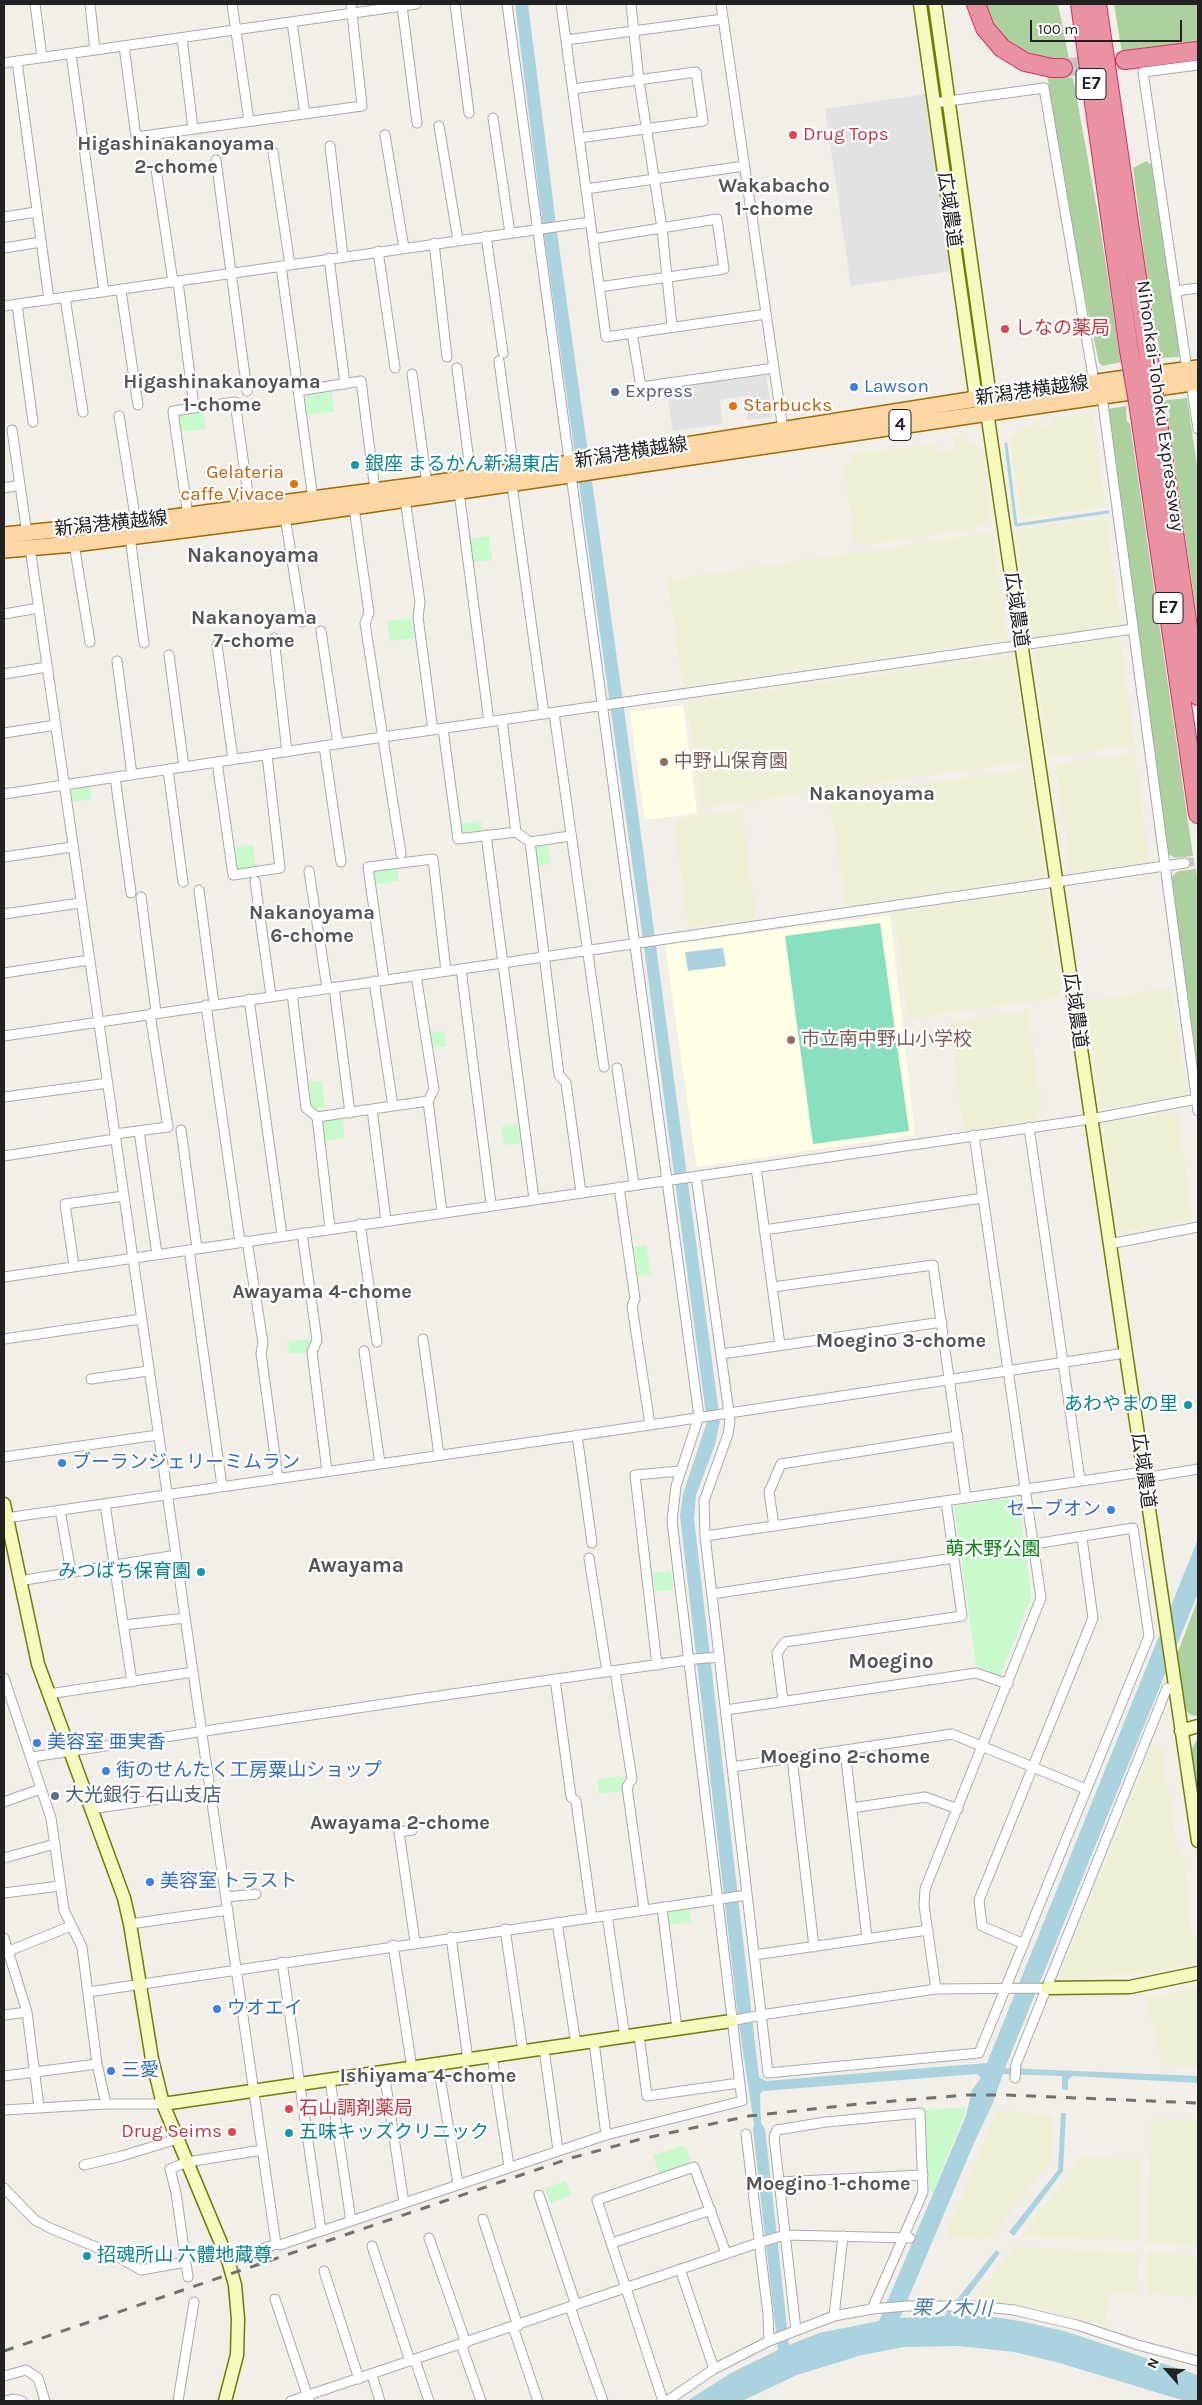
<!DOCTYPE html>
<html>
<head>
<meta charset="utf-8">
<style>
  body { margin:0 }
  #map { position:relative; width:1202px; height:2405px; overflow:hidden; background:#f2efe9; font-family:Karla,sans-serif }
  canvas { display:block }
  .frame { position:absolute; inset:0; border:5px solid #222; pointer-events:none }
  .north { position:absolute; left:1142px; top:2345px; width:50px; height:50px; -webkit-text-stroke:4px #fff; paint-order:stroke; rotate:296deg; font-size:14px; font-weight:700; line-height:20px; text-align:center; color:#222 }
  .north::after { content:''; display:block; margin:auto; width:18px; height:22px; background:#222; clip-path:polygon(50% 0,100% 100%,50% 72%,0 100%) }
  .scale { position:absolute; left:1030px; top:20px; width:152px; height:22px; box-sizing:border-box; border:2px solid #222; border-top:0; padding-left:6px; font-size:15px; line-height:18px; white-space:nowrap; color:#222; -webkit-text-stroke:4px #fff; paint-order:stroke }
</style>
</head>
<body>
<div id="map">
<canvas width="1202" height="2405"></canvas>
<div class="frame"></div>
<div class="north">N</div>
<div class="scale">100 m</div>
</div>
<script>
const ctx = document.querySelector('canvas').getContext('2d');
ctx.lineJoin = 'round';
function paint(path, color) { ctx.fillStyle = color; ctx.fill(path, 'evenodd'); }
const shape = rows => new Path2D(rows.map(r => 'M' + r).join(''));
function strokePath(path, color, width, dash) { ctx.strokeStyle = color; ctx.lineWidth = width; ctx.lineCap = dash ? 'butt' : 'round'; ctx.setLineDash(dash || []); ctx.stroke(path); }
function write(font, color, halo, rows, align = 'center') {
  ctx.font = font + ' Karla,"Noto Sans JP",sans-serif'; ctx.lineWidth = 4.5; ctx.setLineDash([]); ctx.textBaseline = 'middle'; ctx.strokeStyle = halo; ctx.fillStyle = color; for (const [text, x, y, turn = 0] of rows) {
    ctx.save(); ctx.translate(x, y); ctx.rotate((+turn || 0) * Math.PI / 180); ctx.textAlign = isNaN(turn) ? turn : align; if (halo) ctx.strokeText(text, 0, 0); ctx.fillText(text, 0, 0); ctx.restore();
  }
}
paint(shape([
  [683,705,697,813,645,820,630,712],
  [890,915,915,1135,697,1167,665,945]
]), '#ffffe5');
paint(shape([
  [1093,413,1105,507,1022,519,1010,439,1017,432,1040,420,1041,427,1054,424,1054,418],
  [954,434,982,447,991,518,984,525,968,530,855,546,844,465,851,463,851,453,937,445,939,451,954,449],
  [1106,517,1121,625,1030,638,1015,530],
  [993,532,1008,639,683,687,668,580],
  [1120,637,1135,745,1049,757,1034,650],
  [1013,655,1028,761,701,808,687,702],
  [1134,753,1149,862,1071,873,1056,764],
  [1030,768,1045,874,1032,879,846,906,829,797],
  [742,809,756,919,689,927,674,820],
  [1046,891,1061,997,908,1019,894,913],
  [1172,988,1188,1096,1101,1109,1085,1001],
  [1028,1010,1042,1108,1038,1109,1039,1119,964,1130,949,1022],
  [1177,1111,1193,1220,1118,1232,1102,1123],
  [1153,1745,1161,1745,1178,1853,1184,1856,1191,1934,1198,1935,1198,1961,1155,1972,1059,1978],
  [1198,1987,1198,2067,1174,2066,1162,2063,1146,1995,1159,1996],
  [997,2111,1054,2115,1052,2157,993,2236,983,2239,950,2237,947,2234],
  [1152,2119,1198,2120,1198,2247,1147,2243],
  [1083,2157,1141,2160,1139,2240,1020,2237],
  [1014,2247,1139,2252,1137,2294,1107,2294,1106,2326,1040,2309,977,2301,976,2296],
  [1147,2251,1198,2257,1198,2297,1147,2294]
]), '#eef0d5');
paint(shape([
  [984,4,1058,4,1069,59,1044,58,1028,54,1007,44,987,16],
  [1114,4,1198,4,1198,43,1156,47,1122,53],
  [1047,74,1073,78,1099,220,1121,362,1103,366,1099,363,1072,235],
  [1146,161,1154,166,1178,332,1179,357,1161,358,1148,285,1133,168],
  [1187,398,1198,472,1198,624,1168,418,1170,417,1168,404,1166,404,1166,400],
  [1127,406,1126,411,1127,422,1130,423,1193,856,1175,858,1168,854,1108,409],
  [1196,869,1198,888,1198,1070,1171,879,1174,874,1179,871],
  [1198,1599,1198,1716,1191,1715,1185,1710,1177,1654],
  [1198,1738,1198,1802,1191,1750]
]), '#add19e');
paint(shape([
  [332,392,334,412,306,415,304,401,308,395],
  [204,411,206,429,180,432,178,419,181,414],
  [489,536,492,560,472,562,469,539],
  [411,618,415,638,390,641,387,621],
  [90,786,92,799,72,802,70,791,72,788],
  [481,821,483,834,464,836,460,834,458,824],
  [253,845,256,868,240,870,237,868,235,847],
  [548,845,550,863,537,866,534,849,537,846],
  [397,867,399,881,376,884,374,869],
  [444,1031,446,1046,433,1048,430,1033],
  [322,1081,325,1107,316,1108,311,1105,309,1082],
  [343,1117,344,1138,324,1141,321,1119],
  [518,1124,521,1143,504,1145,501,1127],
  [646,1245,651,1274,638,1276,634,1247],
  [313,1338,313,1343,308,1352,290,1354,287,1342],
  [1018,1497,1031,1594,1030,1602,1000,1676,976,1665,954,1506],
  [671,1571,673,1590,655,1591,653,1573],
  [626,1776,623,1781,624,1791,599,1794,597,1779],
  [689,1908,691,1922,669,1925,668,1915,670,1911],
  [967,2107,933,2192,928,2190,923,2110],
  [685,2145,690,2159,688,2164,659,2173,653,2155],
  [566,2181,571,2196,550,2203,545,2188]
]), '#c8facc');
paint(shape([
  [880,923,909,1131,813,1144,785,936]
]), '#88e0be');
paint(shape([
  [926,94,951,271,851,286,825,109],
  [766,374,772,417,747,420,744,396,720,400,723,424,673,431,666,388]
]), '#e2e2e2');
paint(shape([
  [515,4,528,4,557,232,624,709,720,1420,715,1445,696,1495,694,1519,759,2077,766,2081,987,2063,1198,1539,1198,1593,1005,2068,1198,2076,1198,2083,1072,2076,1068,2080,1068,2090,1065,2090,1062,2089,1062,2076,1003,2074,992,2105,974,2143,900,2318,944,2316,996,2250,1000,2253,953,2316,988,2316,1025,2322,1064,2331,1198,2375,1198,2401,1185,2401,1056,2362,1014,2352,959,2346,904,2347,862,2355,797,2375,742,2401,687,2401,731,2373,778,2350,753,2130,754,2124,739,2025,680,1516,683,1494,707,1422,644,947,544,234],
  [977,2074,981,2078,972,2090,966,2116,879,2321,819,2333,789,2345,765,2129,761,2123,760,2094,763,2091],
  [723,948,726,966,688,971,685,952],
  [1061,2113,1066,2113,1063,2171,1014,2236,1009,2232,1058,2170]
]), '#aad3df');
strokePath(shape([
  [1006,444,1016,525,1108,512]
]), '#aad3df', 3);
strokePath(shape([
  [1185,863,1198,861]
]), '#c8c6c1', 9, [9, 4.5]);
strokePath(shape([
  [1063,68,1125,60]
]), '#c8c6c1', 18, [18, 9]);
const street = shape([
  [35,4,42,57],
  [90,4,95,50],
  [232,4,249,121],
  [455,4,469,113],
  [561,4,606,337,766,314],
  [631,4,639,81,662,228,672,326],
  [721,4,783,430],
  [402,6,417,123],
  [292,22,305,114],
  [182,38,193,129],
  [566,40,723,19],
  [124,46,136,137,362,106,351,4],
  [71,54,104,292],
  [17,61,49,300],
  [4,63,416,4],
  [573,89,696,72,703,121,579,138],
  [934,103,1044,88,1094,382],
  [493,118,510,233],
  [439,126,458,240],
  [385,135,404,248],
  [330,146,343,256],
  [273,152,290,265],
  [216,160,247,391],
  [156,169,173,282],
  [586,189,744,166],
  [4,217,36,212],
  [486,236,503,353],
  [593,239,717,219,724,269,599,287],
  [434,243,447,357],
  [4,248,41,242],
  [378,251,395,368],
  [329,258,345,384],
  [281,266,313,499],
  [178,282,194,407],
  [121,291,138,405],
  [1176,291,1198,288],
  [65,298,83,412],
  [17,305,33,422],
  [4,306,590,222],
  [632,333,641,387,774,368],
  [499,361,514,471],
  [457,368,471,477],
  [1187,369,1143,72,1198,65],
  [412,374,427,484],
  [1191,383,1198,429],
  [298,391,361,381,375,490],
  [1102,396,1198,1111],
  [119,416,136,522],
  [12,430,20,485],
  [512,485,544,714],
  [4,488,20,485,27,534],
  [459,492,489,722],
  [405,499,420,602,418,617,433,730],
  [354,508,369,613,365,623,401,854],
  [188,516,173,411,235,402,250,508],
  [285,517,302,622],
  [130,537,144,643],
  [74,544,90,642],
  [30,548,276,2244],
  [4,614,39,608],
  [321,631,338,744],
  [274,638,287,752],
  [217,645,233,759],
  [169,655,184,767],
  [117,661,132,775],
  [4,674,47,667],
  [554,713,604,1067],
  [443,729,458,839,516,832,502,720],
  [4,733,56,725],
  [324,746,341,862],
  [217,762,233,875,280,868,267,755],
  [168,770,183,882],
  [115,777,131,893],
  [4,794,383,737,1133,629],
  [516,832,530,842,559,1075,566,1083,581,1192],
  [486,835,534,1199],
  [530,842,570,836],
  [4,857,72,847],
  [309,871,327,988],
  [255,881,271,996],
  [199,890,214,1004],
  [141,897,156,1012],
  [4,914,80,903],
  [461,969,491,1204],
  [4,973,89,960],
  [416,975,434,1089,428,1101,442,1212],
  [384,980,368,867,433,859,446,971],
  [374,981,393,1106],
  [334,987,350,1113],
  [292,993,306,1108,317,1117,330,1228],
  [249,999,282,1235],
  [206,1005,240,1242],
  [4,1036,1185,863],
  [617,1068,634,1184],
  [4,1097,108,1083],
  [372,1109,386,1221],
  [317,1117,428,1101],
  [1029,1127,1080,1480],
  [181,1130,197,1248],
  [139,1131,157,1254],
  [115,1134,168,1127,150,1014],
  [4,1156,115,1139],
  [756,1167,780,1345],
  [696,1176,730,1420,728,1434,704,1501,705,1536,768,2073,979,2053,1149,1636,1133,1528,1034,1544],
  [619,1187,635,1299,632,1306,650,1425],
  [360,1224,377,1342],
  [764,1230,983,1198],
  [302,1233,317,1340,312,1352,327,1471],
  [247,1241,263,1343,261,1353,278,1478],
  [1109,1244,1198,1227],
  [189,1250,222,1486],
  [74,1266,65,1204,124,1196],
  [4,1277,1091,1119,1197,1099],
  [773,1287,933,1265,966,1498],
  [4,1339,141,1319],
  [423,1339,439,1455],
  [364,1351,380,1464],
  [722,1354,942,1322],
  [91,1379,148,1371],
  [577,1435,592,1543],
  [4,1457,158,1435],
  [1144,1478,1198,1469],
  [105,1504,132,1682],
  [60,1510,71,1572],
  [6,1518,650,1425,1125,1353],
  [774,1526,769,1492,781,1464,958,1436],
  [705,1536,1143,1472],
  [589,1558,607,1672],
  [19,1581,176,1555],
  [712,1594,954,1558],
  [124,1625,185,1618],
  [657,1665,635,1475,680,1471],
  [615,1671,632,1779,627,1787,644,1909],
  [4,1678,51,1818,64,1910,82,1947,97,2064,106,2104],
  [555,1679,571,1797,576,1801,592,1917],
  [49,1694,193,1672],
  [783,1701,777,1653,785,1642,962,1616,946,1501],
  [726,1710,976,1673,1008,1684],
  [845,1751,867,1938],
  [32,1757,411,1700,695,1659,719,1657],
  [792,1758,814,1947],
  [732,1767,952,1734,1086,1789],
  [4,1802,40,1789],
  [852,1808,925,1797,958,1809],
  [90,1809,210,1792],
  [412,1830,399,1832,415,1942],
  [4,1858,55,1844],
  [4,1893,60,1886],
  [226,1897,256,1894],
  [662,1907,677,2029],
  [607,1915,625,2037],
  [557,1922,576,2044],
  [130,1924,228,1910],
  [505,1929,523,2052],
  [451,1937,468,2060],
  [4,1938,27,2012,39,2107],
  [1024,1944,982,1926,979,1900,1093,1618,1082,1538],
  [393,1945,412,2068],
  [4,1953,71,1926],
  [754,1955,928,1930],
  [282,1962,321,2230],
  [936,1989,924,1905,925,1889,1041,1598,974,1135],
  [88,1992,747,1895],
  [4,2015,27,2012],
  [731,2021,761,2015,936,1989,1047,1988],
  [639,2035,647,2096,739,2083],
  [594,2042,606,2135],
  [544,2049,558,2150],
  [492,2056,509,2166],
  [438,2065,458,2184],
  [384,2072,404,2203],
  [4,2076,97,2064],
  [1015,2078,1016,2064,1167,1688],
  [330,2080,351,2221],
  [4,2110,106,2104,163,2104],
  [746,2134,768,2314,769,2341],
  [84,2165,122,2156,177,2139],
  [778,2182,923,2175],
  [4,2188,35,2220,50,2228,115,2255,141,2270,186,2262],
  [539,2195,576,2305],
  [483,2219,518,2326],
  [429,2238,466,2343],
  [612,2243,711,2210],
  [372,2246,410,2361],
  [248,2254,276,2244,280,2245,606,2135,742,2101,672,1521,676,1486,699,1416,507,4],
  [680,2269,714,2369],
  [324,2271,359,2379],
  [188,2277,176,2193,170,2169,187,2162,262,2150],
  [275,2299,309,2400],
  [570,2307,603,2401],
  [834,2316,843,2236],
  [513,2327,538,2401],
  [796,2330,774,2137,777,2130,826,2122,920,2113,923,2192,872,2309],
  [461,2344,481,2401],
  [415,2360,429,2401],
  [372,2375,380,2401],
  [4,2376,26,2370,38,2378,45,2401],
  [5,2401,13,2399,22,2401],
  [178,2401,194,2302],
  [291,2401,758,2243,785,2235,910,2238],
  [663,2401,597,2200,694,2167,726,2253],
  [667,2401,714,2369,769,2341,834,2316,872,2309,907,2306,977,2306,1014,2310,1077,2325,1138,2345,1198,2361]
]);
const secondary = shape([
  [920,4,976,399,982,406],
  [935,4,990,397,987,412,1198,1841],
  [4,1504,38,1664,124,1898,130,1924,152,2059,163,2104,228,2260,235,2285,238,2319,237,2355,225,2401],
  [1181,1731,1198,1726],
  [1047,1988,1130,1987,1198,1973],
  [163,2104,731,2021]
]);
const primary = shape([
  [4,535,136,522,427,484,598,459,976,399,1198,368],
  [4,550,74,544,285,517,1198,382]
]);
const highway = shape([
  [976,4,985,28,1002,48,1025,62,1052,68,1063,68],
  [1080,4,1129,350],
  [1097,4,1147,346],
  [1125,60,1198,51],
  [1155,401,1198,696],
  [1138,402,1198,814]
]);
strokePath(street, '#a9a9a9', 11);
strokePath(secondary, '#707d05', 15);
strokePath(primary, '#a06b00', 18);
strokePath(highway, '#dc2a67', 20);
strokePath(street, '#fff', 9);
strokePath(secondary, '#f7fabf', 12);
strokePath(primary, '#fcd6a4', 15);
strokePath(highway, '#e892a2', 18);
strokePath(shape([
  [4,2351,571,2158,641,2139,749,2116,859,2104,966,2095,1007,2095,1198,2103]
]), '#707070', 3, [10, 10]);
const highwayBridge = shape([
  [1147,346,1155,401],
  [1129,350,1138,402]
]);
strokePath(highwayBridge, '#dc2a67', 20, []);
strokePath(highwayBridge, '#e892a2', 18);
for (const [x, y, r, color] of [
  [793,135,5,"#e0444e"],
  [1005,329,5,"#e0444e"],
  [854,387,5,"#3f7fe0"],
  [615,392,5,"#5c6f8a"],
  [733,406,5,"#e8710a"],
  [355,465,5,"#0f9aa8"],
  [294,484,5,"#e8710a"],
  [664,762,5,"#8d6e63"],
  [791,1040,5,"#8d6e63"],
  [1188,1405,5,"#0f9aa8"],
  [62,1463,5,"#3f7fe0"],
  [1111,1510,5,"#3f7fe0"],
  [201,1572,5,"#0f9aa8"],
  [37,1743,5,"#3f7fe0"],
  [106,1771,5,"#3f7fe0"],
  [55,1796,5,"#5c6f8a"],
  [150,1882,5,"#3f7fe0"],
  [217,2009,5,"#3f7fe0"],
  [111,2071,5,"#3f7fe0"],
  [289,2109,5,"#e0444e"],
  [232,2132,5,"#e0444e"],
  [289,2133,5,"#0f9aa8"],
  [87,2256,5,"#0f9aa8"]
]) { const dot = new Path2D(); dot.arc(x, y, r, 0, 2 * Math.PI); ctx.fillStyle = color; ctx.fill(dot); strokePath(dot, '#fff', 2); }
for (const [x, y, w] of [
  [1091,84,30],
  [900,425,22],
  [1168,608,30]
]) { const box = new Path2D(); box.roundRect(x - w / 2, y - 15.5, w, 31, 4); ctx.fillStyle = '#fff'; ctx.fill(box); strokePath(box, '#222', 1); }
write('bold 18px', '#222', null, [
  ["E7",1091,84],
  ["4",900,425],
  ["E7",1168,608]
]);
write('19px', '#be3a42', '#fff', [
  ["Drug Tops",803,135],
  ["しなの薬局",1015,329],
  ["石山調剤薬局",299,2109],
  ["Drug Seims",222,2132,"right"]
], 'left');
write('19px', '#222', '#fff', [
  ["広域農道",949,210,82],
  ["新潟港横越線",1032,391,-8],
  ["Nihonkai-Tohoku Expressway",1160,406,82],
  ["新潟港横越線",631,453,-9],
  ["新潟港横越線",111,524,-6],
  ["広域農道",1016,610,82],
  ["広域農道",1075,1011,82],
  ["広域農道",1143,1471,82]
]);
write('19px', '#366cbe', '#fff', [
  ["Lawson",864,387],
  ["ブーランジェリーミムラン",72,1463],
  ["セーブオン",1101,1510,"right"],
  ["美容室 亜実香",47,1743],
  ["街のせんたく工房粟山ショップ",116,1771],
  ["美容室 トラスト",160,1882],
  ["ウオエイ",227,2009],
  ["三愛",121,2071]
], 'left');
write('19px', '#4e5e75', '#fff', [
  ["Express",625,392],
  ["大光銀行 石山支店",65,1796]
], 'left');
write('19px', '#c56008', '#fff', [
  ["Starbucks",743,406],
  ["Gelateria",284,473,"right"],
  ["caffe Vivace",284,495,"right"]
], 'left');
write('19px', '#0d838f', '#fff', [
  ["銀座 まるかん新潟東店",365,465],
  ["あわやまの里",1178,1405,"right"],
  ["みつばち保育園",191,1572,"right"],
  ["五味キッズクリニック",299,2133],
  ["招魂所山 六體地蔵尊",97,2256]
], 'left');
write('19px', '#785e54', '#fff', [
  ["中野山保育園",674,762],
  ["市立南中野山小学校",801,1040]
], 'left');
write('19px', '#0c8416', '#fff', [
  ["萌木野公園",993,1550]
]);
write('bold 20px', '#555', '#fff', [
  ["Higashinakanoyama",176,144],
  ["2-chome",176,167],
  ["Wakabacho",774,186],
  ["1-chome",774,209],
  ["Higashinakanoyama",222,382],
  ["1-chome",222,405],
  ["Nakanoyama",254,618],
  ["7-chome",254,641],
  ["Nakanoyama",872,794],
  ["Nakanoyama",312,913],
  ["6-chome",312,936],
  ["Awayama 4-chome",322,1292],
  ["Moegino 3-chome",901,1341],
  ["Moegino 2-chome",845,1757],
  ["Awayama 2-chome",400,1823],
  ["Ishiyama 4-chome",428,2076],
  ["Moegino 1-chome",828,2184]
]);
write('italic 20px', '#4a7aab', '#fff', [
  ["栗ノ木川",952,2309,1]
]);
write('bold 21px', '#555', '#fff', [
  ["Nakanoyama",253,556],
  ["Awayama",356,1566],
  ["Moegino",891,1662]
]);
</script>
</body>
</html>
